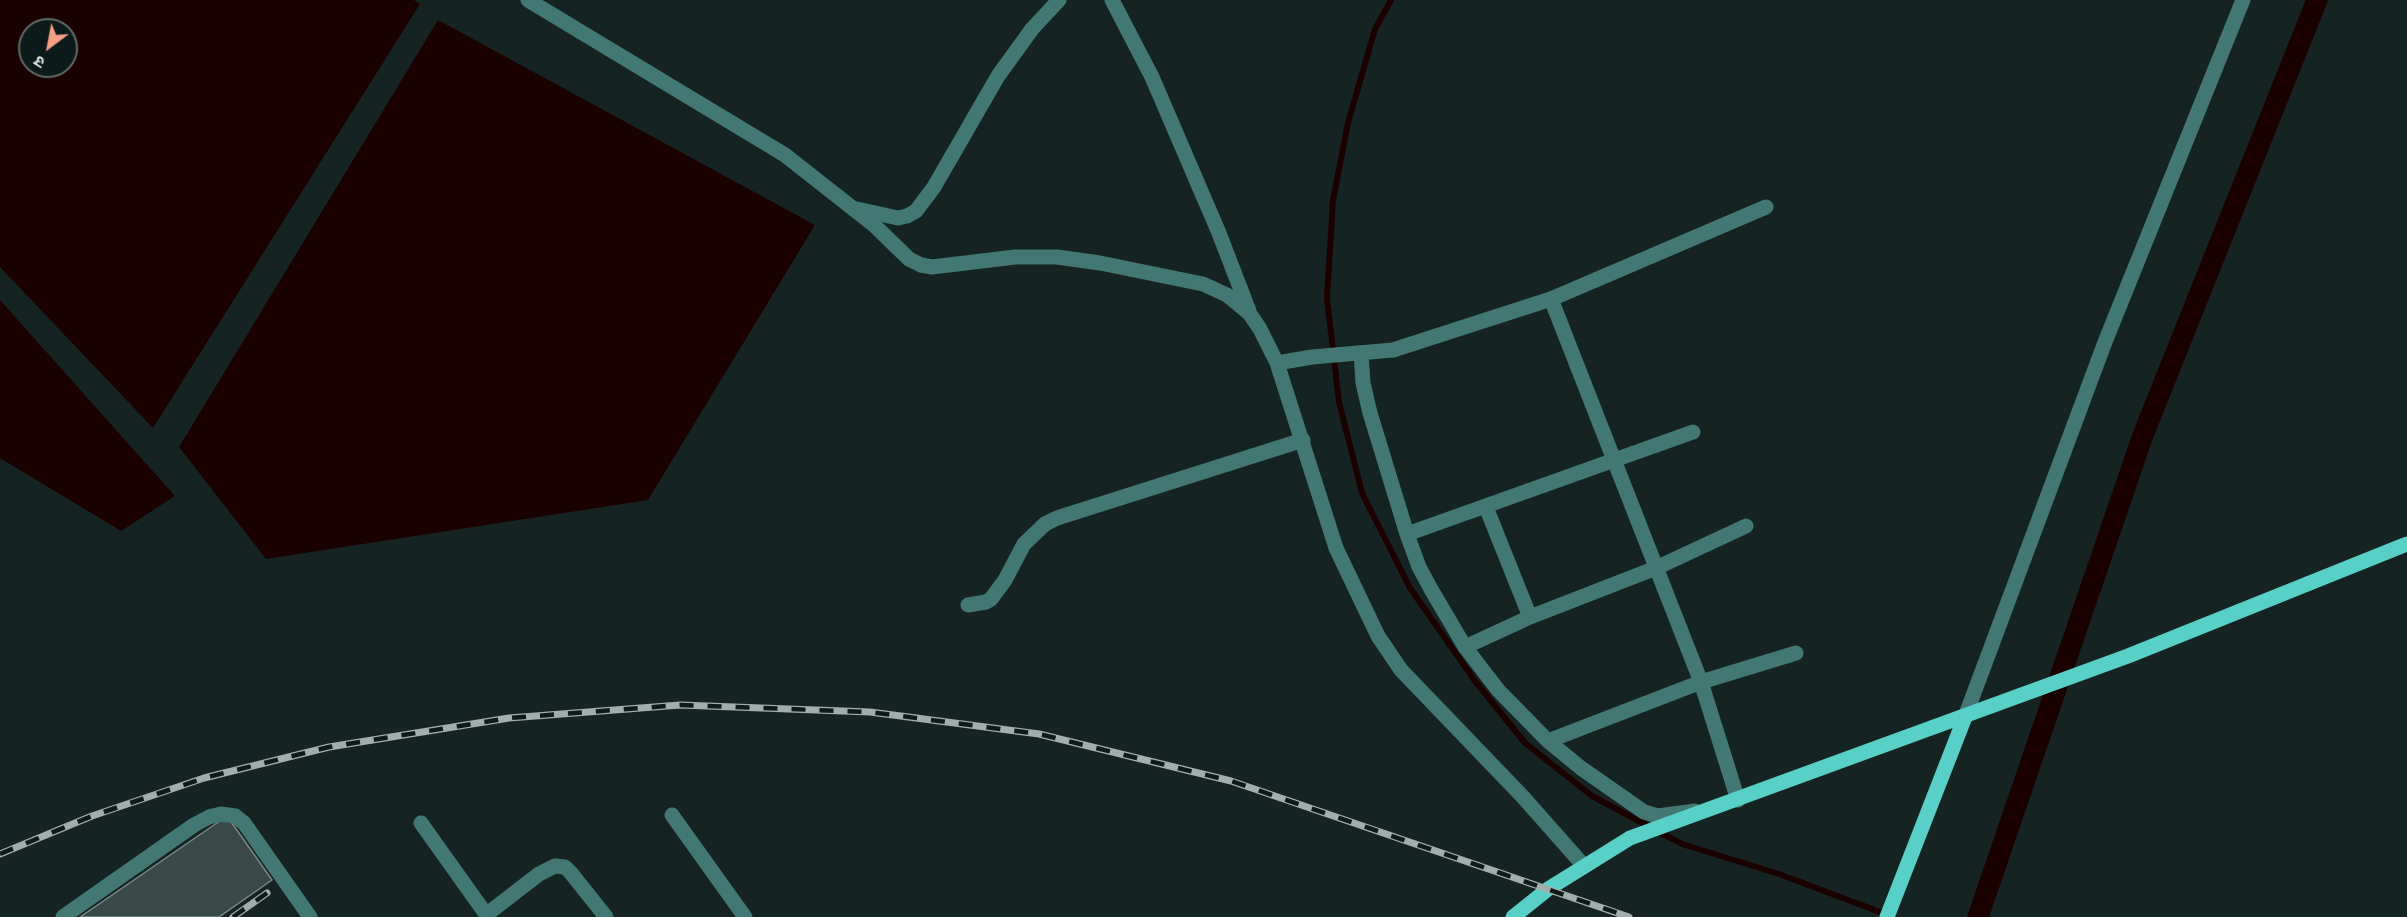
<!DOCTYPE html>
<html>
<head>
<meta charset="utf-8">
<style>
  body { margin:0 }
  #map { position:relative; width:2407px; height:917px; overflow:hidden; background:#152422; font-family:Helvetica,"Noto Sans Devanagari",sans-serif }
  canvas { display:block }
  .north { position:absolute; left:18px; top:18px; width:60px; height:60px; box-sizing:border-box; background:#0c1a19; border:2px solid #5e6a69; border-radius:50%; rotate:212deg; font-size:16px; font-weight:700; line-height:24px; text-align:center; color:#dae3e2 }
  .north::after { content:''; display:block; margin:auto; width:21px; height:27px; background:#f2a081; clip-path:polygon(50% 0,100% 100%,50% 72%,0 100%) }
</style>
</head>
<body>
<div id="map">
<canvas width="2407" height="917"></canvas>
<div class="north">उ</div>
</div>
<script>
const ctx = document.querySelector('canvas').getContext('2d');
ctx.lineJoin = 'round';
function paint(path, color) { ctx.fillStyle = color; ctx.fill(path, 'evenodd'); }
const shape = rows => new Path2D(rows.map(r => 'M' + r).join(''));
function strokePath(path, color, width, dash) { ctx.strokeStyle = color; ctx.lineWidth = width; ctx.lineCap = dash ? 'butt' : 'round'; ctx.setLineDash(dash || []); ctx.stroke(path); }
paint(shape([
  [0,0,414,0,420,4,153,428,0,267],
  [30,30,66,30,66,66,30,66],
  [438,20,815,225,648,500,266,559,179,447],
  [0,300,175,496,121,531,0,458]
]), '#1b0000');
strokePath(shape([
  [1391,0,1375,29,1348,123,1333,200,1327,298,1339,402,1362,493,1410,588,1475,681,1525,743,1592,796,1682,844,1779,874,1888,915]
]), '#1b0000', 6);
strokePath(shape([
  [1978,917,2143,435,2317,0]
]), '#1b0000', 21);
const building = shape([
  [227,816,272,880,219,917,80,917,227,816]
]);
paint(building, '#394947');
strokePath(building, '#798a88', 1.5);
strokePath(shape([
  [528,0,785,155,874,225,909,259,921,265,932,267,1015,257,1057,257,1100,263,1203,284,1227,295,1238,304,1250,314,1260,329,1277,363,1336,548,1378,636,1401,670,1523,797,1584,866],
  [1112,0,1152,77,1219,233,1249,311],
  [857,209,898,218,907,216,916,211,934,187,998,76,1032,29,1059,0],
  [1551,299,1701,682,1738,800],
  [1361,353,1363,383,1370,413,1407,534,1419,567,1432,591,1465,647,1498,690,1548,741,1581,768,1644,812,1658,816,1695,811],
  [1277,363,1312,357,1393,350,1551,299,1766,207],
  [1486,507,1530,617],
  [1407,534,1693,432],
  [968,605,986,602,991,599,1005,580,1024,544,1045,524,1057,518,1303,440],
  [1465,647,1530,617,1656,568,1746,526],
  [1965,717,2105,342,2243,0],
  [1548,741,1701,682,1796,653],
  [672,815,745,917],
  [421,823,488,917],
  [486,915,539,874,555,866,565,867,571,873,606,917],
  [63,917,194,825,209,817,221,814,235,816,244,823,310,917]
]), '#427773', 15);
strokePath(shape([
  [1513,917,1548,889,1630,838,2128,656,2407,544],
  [1887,917,1965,717]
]), '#58cfc7', 15);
const rail = shape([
  [0,854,92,816,204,778,329,747,509,718,680,705,870,712,1039,734,1231,781,1629,917],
  [233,917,267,893]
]);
strokePath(rail, '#a2adac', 7);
strokePath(rail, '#0c1a19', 4.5, [14]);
</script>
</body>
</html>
